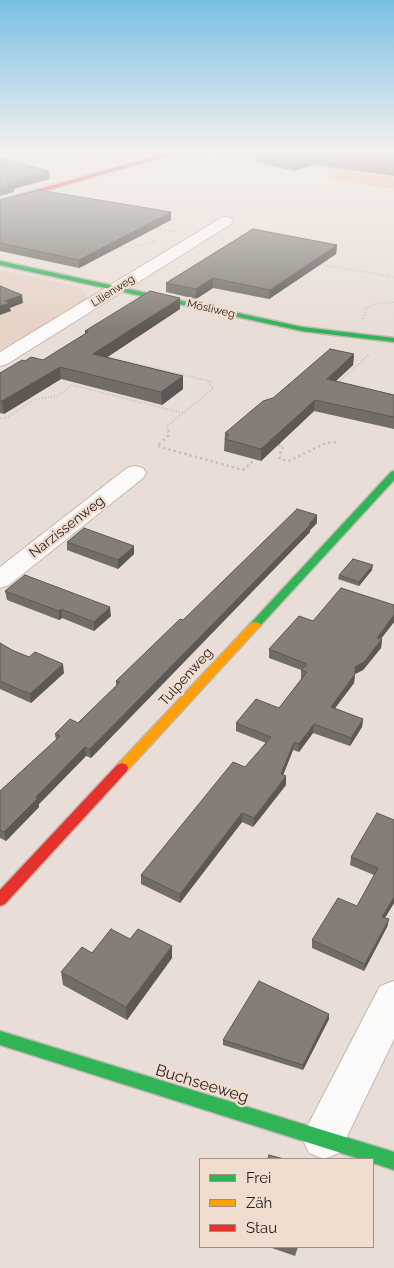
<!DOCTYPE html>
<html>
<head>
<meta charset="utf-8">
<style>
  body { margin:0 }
  #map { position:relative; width:394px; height:1268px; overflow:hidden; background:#e9ded7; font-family:Raleway,sans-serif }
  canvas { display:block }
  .legend { position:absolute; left:199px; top:1158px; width:175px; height:90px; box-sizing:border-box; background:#f0ddd0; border:1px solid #9f9187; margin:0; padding:6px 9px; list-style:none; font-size:15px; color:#251e1a }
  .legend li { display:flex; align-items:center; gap:10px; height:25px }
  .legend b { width:25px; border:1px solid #9f9187 }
</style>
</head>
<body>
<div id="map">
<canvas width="394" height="1268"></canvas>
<ul class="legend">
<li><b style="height:6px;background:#30b455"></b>Frei</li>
<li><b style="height:6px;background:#ff9f0a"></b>Zäh</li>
<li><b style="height:6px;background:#e5322d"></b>Stau</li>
</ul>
</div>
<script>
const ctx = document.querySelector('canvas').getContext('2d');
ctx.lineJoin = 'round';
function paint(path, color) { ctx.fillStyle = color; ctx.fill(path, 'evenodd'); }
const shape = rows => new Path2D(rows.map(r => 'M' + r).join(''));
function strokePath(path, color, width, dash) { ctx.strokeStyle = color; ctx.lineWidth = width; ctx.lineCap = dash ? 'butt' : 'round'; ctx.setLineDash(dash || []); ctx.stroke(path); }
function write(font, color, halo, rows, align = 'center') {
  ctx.font = font + ' Raleway,sans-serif'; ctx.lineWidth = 5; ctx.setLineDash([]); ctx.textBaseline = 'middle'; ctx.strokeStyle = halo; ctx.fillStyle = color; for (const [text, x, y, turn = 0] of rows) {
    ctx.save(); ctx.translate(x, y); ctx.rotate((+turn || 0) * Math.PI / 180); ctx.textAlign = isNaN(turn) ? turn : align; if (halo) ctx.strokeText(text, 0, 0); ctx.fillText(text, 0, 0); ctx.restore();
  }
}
paint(shape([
  [0,270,79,287,89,298,0,350]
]), '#e6d3c6');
paint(shape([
  [200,151,284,151,244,163],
  [340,170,394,177,394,189,327,179]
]), '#f0c19d');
const street = shape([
  [226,217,231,218,233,221,231,224,7,364,0,366,0,352,221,218,226,217],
  [135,466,143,468,146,473,143,478,9,585,0,588,0,567,127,468,135,466],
  [394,981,394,1039,339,1153,324,1159,309,1153,302,1138,309,1123,380,986,394,981]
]);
const fast = shape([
  [0,261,302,327,394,338,394,342,302,331,0,265,0,261],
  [394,471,394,480,259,627,251,627,249,625,251,623,391,472,394,471],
  [0,1031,394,1152,394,1170,373,1163,373,1159,360,1159,0,1045,0,1031]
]);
const slow = shape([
  [255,622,259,623,261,625,259,627,127,771,117,771,116,768,117,765,251,623,255,622]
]);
const jam = shape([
  [175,151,183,151,0,204,0,200,175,151],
  [122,763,127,765,128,768,127,771,5,904,0,906,0,890,117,765,122,763]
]);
strokePath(street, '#c0b8b3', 2);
strokePath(fast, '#c0b8b3', 3);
strokePath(slow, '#c0b8b3', 3);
strokePath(jam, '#c0b8b3', 3);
strokePath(shape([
  [197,151,264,168,273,165],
  [151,227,175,232],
  [114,248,133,247,156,241],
  [318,264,394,277],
  [363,319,366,308,376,304,394,302],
  [104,356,209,381,213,389,167,426,168,431],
  [336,384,369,355],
  [0,418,4,419,35,399,57,396,72,385,183,413]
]), '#c3c0be', 2, [1, 2]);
strokePath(shape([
  [168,430,169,435,157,446,243,470,253,461],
  [278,445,283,446,279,456,280,459,289,461,326,443,338,442]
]), '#c3c0be', 2.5, [2.5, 3]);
paint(street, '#fcfaf9');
paint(fast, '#30b455');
paint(slow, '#ff9f0a');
paint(jam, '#e5322d');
paint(shape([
  [394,151,394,176,312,165,294,171,256,162,257,157],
  [0,200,171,220,79,268,0,251],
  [337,245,336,254,269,299,213,288,196,299,166,292,166,283],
  [180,309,107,357,183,376,183,389,162,405,61,379,4,414,0,413,0,373,25,361,43,360,85,334,85,331],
  [354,354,353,365,336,381,394,395,394,429,314,411,261,461,224,451,225,433,273,398],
  [317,523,310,530,310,532,91,758,86,756,39,804,39,807,6,841,0,838,0,791,56,740,55,734,78,723,116,686,116,681,183,620],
  [67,542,134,554,118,569,67,550],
  [372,570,359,586,338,579,339,575],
  [5,591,111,616,94,631,62,618,59,620,7,600],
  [394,605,394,622,381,639,382,639,381,648,363,670,355,674,354,683,335,708,363,719,362,727,350,746,313,733,299,752,293,750,283,775,286,776,286,785,253,827,242,822,180,903,141,884,141,875,245,767,266,743,236,731,236,723,279,708,301,679,301,670,269,658,269,649,313,621],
  [0,643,12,650,64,673,31,703,0,689],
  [394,820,394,903,385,918,389,919,387,927,364,971,312,948,312,940,357,906,374,875,350,865,351,857],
  [130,939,172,946,172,958,127,1020,63,985,61,972,92,953],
  [329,1014,329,1019,303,1070,223,1045,223,1040],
  [269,1247,298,1247,295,1256]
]), '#726c67');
paint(shape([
  [312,160,312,165,294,171,294,166],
  [49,171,50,179,14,189,14,192,0,196,0,189,7,184],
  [171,212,171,220,79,268,79,260],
  [337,245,336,254,269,299,270,290],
  [213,278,213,288,196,299,196,289],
  [22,295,23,303,10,308,11,311,0,315,0,306,5,301],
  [180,298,180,309,94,366,93,354],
  [354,354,353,365,326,390,327,379],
  [60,367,61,379,4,414,2,401],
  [183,376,183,389,162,405,161,392],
  [315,400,314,411,261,461,261,449],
  [317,515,317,523,310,530,310,532,91,758,90,749],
  [134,546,134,554,118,569,118,560],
  [373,565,372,570,359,586,359,582],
  [110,607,111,616,94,631,94,622],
  [61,609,62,618,59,620,59,611],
  [394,615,394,622,375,646,377,638],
  [382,639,381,648,363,670,355,674,354,683,330,715,331,707,355,667],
  [63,664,64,673,31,703,30,694],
  [363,719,362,727,350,746,351,738],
  [314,724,313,733,299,752,299,744],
  [294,742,293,750,280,783,281,774],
  [85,747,86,756,39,804,39,807,6,841,4,832,36,797],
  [286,776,286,785,253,827,254,818],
  [242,813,242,822,180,903,180,894],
  [394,897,394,903,381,924,382,917],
  [389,919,387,927,364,971,365,964],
  [172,946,172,958,127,1020,126,1007],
  [329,1014,329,1019,303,1070,303,1065]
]), '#5d5854');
const building = shape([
  [277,151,394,151,394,171,312,160,294,166,257,157,277,151],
  [0,158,49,171,7,184,13,185,0,189,0,158],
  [39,190,171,212,79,260,0,243,0,200,39,190],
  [253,229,337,245,270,290,213,278,196,289,166,283,253,229],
  [0,286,22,295,5,301,10,303,0,306,0,286],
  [150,291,180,298,93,354,183,376,161,392,60,367,2,401,0,400,0,373,22,360,25,361,31,357,43,360,88,332,85,331,150,291],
  [330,349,354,354,327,379,394,395,394,417,315,400,261,449,225,439,229,435,225,433,263,401,273,398,330,349],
  [297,509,317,515,309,524,311,524,90,749,85,747,36,797,38,798,4,832,0,830,0,791,60,736,55,734,70,719,78,723,120,682,116,681,180,619,183,620,297,509],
  [84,528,134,546,118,560,67,542,84,528],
  [353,559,373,565,359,582,339,575,353,559],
  [25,575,110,607,94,622,61,609,59,611,5,591,25,575],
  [341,588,394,605,394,615,377,638,382,639,364,662,355,667,355,674,331,707,363,719,351,738,314,724,299,744,294,742,281,774,286,776,254,818,242,813,180,894,141,875,233,762,245,767,271,737,236,723,256,699,279,708,307,672,301,670,307,664,269,649,299,616,313,621,341,588],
  [0,643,12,650,29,657,35,652,63,664,30,694,0,681,0,674,1,674,0,673,0,643],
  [377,813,394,820,394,897,382,917,389,919,365,964,312,940,338,898,357,906,378,868,351,857,377,813],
  [111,929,130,939,138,929,172,946,126,1007,61,972,82,947,92,953,111,929],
  [259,981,329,1014,303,1065,223,1040,259,981],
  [269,1155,284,1159,268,1159,269,1155]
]);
paint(building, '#857e78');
strokePath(building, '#5d5854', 1);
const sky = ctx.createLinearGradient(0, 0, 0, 328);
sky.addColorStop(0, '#78c0e4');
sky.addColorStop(0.46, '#f5f0ed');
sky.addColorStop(1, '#f5f0ed00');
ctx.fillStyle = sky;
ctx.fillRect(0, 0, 394, 328);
write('11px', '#251e1a', '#f0ddd0', [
  ["Lilienweg",113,291,-33],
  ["Mösliweg",211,309,13]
]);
write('14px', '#251e1a', '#f0ddd0', [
  ["Narzissenweg",67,527,-38],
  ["Tulpenweg",186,677,-48]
]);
write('16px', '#251e1a', '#f0ddd0', [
  ["Buchseeweg",202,1084,17]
]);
</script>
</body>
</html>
